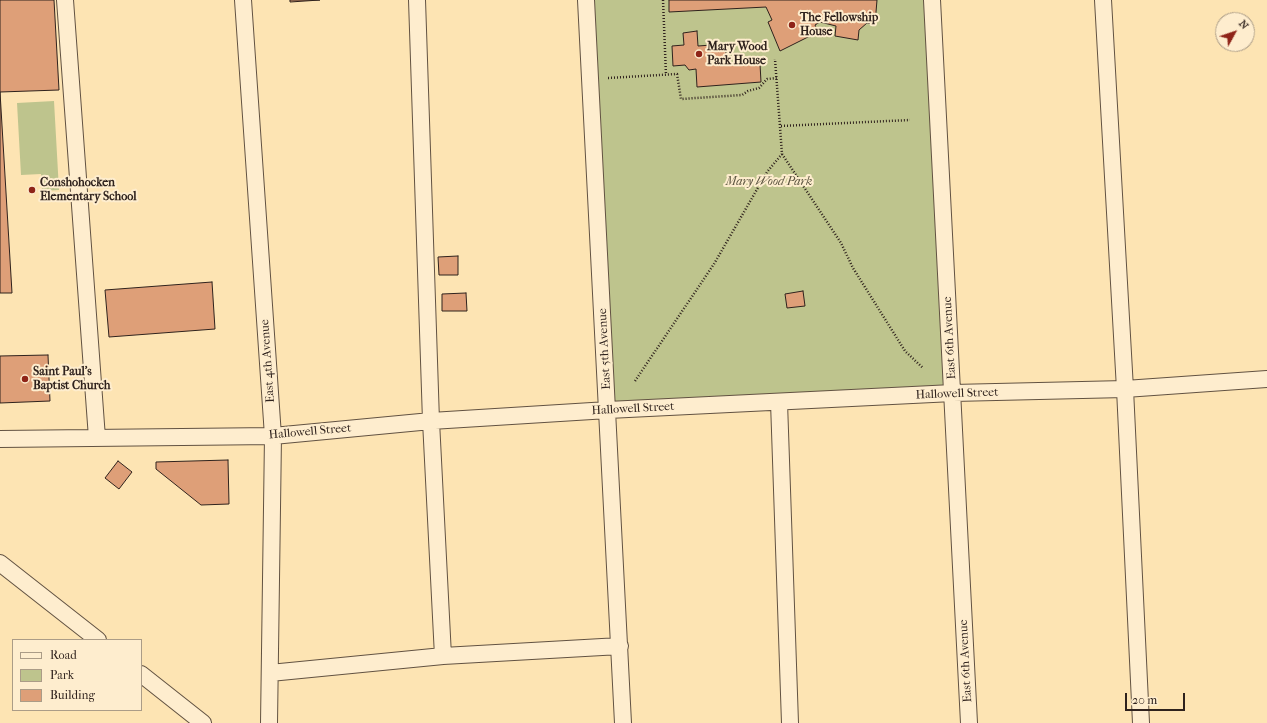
<!DOCTYPE html>
<html>
<head>
<meta charset="utf-8">
<style>
  body { margin:0 }
  #map { position:relative; width:1267px; height:723px; overflow:hidden; background:#fde4b3; font-family:"IM FELL French Canon",serif }
  canvas { display:block }
  .legend { position:absolute; left:12px; top:639px; width:130px; height:72px; box-sizing:border-box; background:#feedce; border:1px solid #ab9c87; margin:0; padding:5px 7px; list-style:none; font-size:12px; color:#2f221d }
  .legend li { display:flex; align-items:center; gap:8px; height:20px }
  .legend b { width:20px; border:1px solid #ab9c87 }
  .north { position:absolute; left:1215px; top:12px; width:40px; height:40px; box-sizing:border-box; background:#feedce; border:1px solid #ab9c87; border-radius:50%; rotate:50deg; font-size:11px; font-weight:700; line-height:16px; text-align:center; color:#2f221d }
  .north::after { content:''; display:block; margin:auto; width:14px; height:18px; background:#8f2418; clip-path:polygon(50% 0,100% 100%,50% 72%,0 100%) }
  .scale { position:absolute; left:1125px; top:693px; width:60px; height:18px; box-sizing:border-box; border:2px solid #2f221d; border-top:0; padding-left:5px; font-size:12px; line-height:14px; white-space:nowrap; color:#2f221d; -webkit-text-stroke:3px #feedce; paint-order:stroke }
</style>
</head>
<body>
<div id="map">
<canvas width="1267" height="723"></canvas>
<ul class="legend">
<li><b style="height:5px;background:#feedce"></b>Road</li>
<li><b style="height:11px;background:#bec48d"></b>Park</li>
<li><b style="height:11px;background:#de9f78"></b>Building</li>
</ul>
<div class="north">N</div>
<div class="scale">20 m</div>
</div>
<script>
const ctx = document.querySelector('canvas').getContext('2d');
ctx.lineJoin = 'round';
function paint(path, color) { ctx.fillStyle = color; ctx.fill(path, 'evenodd'); }
const shape = rows => new Path2D(rows.map(r => 'M' + r).join(''));
function strokePath(path, color, width, dash) { ctx.strokeStyle = color; ctx.lineWidth = width; ctx.lineCap = dash ? 'butt' : 'round'; ctx.setLineDash(dash || []); ctx.stroke(path); }
function write(font, color, halo, rows, align = 'center') {
  ctx.font = font + ' "IM FELL French Canon",serif'; ctx.lineWidth = 4; ctx.setLineDash([]); ctx.textBaseline = 'middle'; ctx.strokeStyle = halo; ctx.fillStyle = color; for (const [text, x, y, turn = 0] of rows) {
    ctx.save(); ctx.translate(x, y); ctx.rotate((+turn || 0) * Math.PI / 180); ctx.textAlign = isNaN(turn) ? turn : align; if (halo) ctx.strokeText(text, 0, 0); ctx.fillText(text, 0, 0); ctx.restore();
  }
}
paint(shape([
  [586,0,932,0,953,393,608,410],
  [54,101,59,190,42,191,41,174,21,175,17,103]
]), '#bec48d');
const building = shape([
  [0,0,54,0,59,90,0,92,12,293,0,293,0,0],
  [290,0,320,0,290,2,290,0],
  [669,0,877,0,875,24,867,23,859,30,858,40,835,36,836,26,820,22,815,25,818,32,780,51,768,22,772,20,766,7,669,12,669,0],
  [697,31,698,46,725,44,727,64,760,64,761,82,697,87,696,69,689,70,685,65,673,66,672,46,684,45,683,33,697,31],
  [458,256,458,275,439,275,438,257,458,256],
  [212,282,215,329,109,337,105,290,212,282],
  [803,291,805,306,787,308,785,294,803,291],
  [466,293,467,311,442,311,442,294,466,293],
  [48,355,50,401,0,403,0,356,48,355],
  [228,460,229,504,201,505,156,469,156,462,228,460],
  [118,461,132,472,119,489,105,478,118,461]
]);
paint(building, '#de9f78');
strokePath(building, '#2f221d', 1);
const street = shape([
  [65,0,97,438],
  [243,0,273,436,269,723],
  [417,0,431,421,443,656],
  [586,0,623,723],
  [932,0,969,723],
  [1103,0,1125,389,1141,723],
  [779,402,790,723],
  [0,439,273,436,431,421,608,410,953,393,1125,389,1267,379],
  [0,563,98,640],
  [270,673,443,656,620,646],
  [141,674,203,723]
]);
strokePath(street, '#625242', 18);
strokePath(shape([
  [663,0,666,75],
  [608,78,677,74,681,99,742,95,748,91,759,88,767,79,777,78],
  [781,126,910,120],
  [782,154,841,243,853,268,905,351,923,368],
  [635,381,714,264,767,172,782,154,775,59]
]), '#2f221d', 2.5, [1, 2]);
strokePath(street, '#feedce', 16);
for (const [x, y, r, color] of [
  [792,25,4,"#8f2418"],
  [699,54,4,"#8f2418"],
  [32,190,4,"#8f2418"],
  [25,379,4,"#8f2418"]
]) { const dot = new Path2D(); dot.arc(x, y, r, 0, 2 * Math.PI); ctx.fillStyle = color; ctx.fill(dot); strokePath(dot, '#feedce', 1.5); }
write('bold 12px', '#2f221d', '#feedce', [
  ["The Fellowship",800,18],
  ["House",800,32],
  ["Mary Wood",707,47],
  ["Park House",707,61],
  ["Conshohocken",40,183],
  ["Elementary School",40,197],
  ["Saint Paul's",33,372],
  ["Baptist Church",33,386]
], 'left');
write('italic 12px', '#5a533f', '#feedce', [
  ["Mary Wood Park",769,182]
]);
write('12px', '#2f221d', '#feedce', [
  ["East 6th Avenue",950,338,-93],
  ["East 5th Avenue",605,349,-93],
  ["East 4th Avenue",268,361,-94],
  ["Hallowell Street",957,394,-2],
  ["Hallowell Street",633,409,-3],
  ["Hallowell Street",310,432,-5],
  ["East 6th Avenue",966,661,-93]
]);
</script>
</body>
</html>
